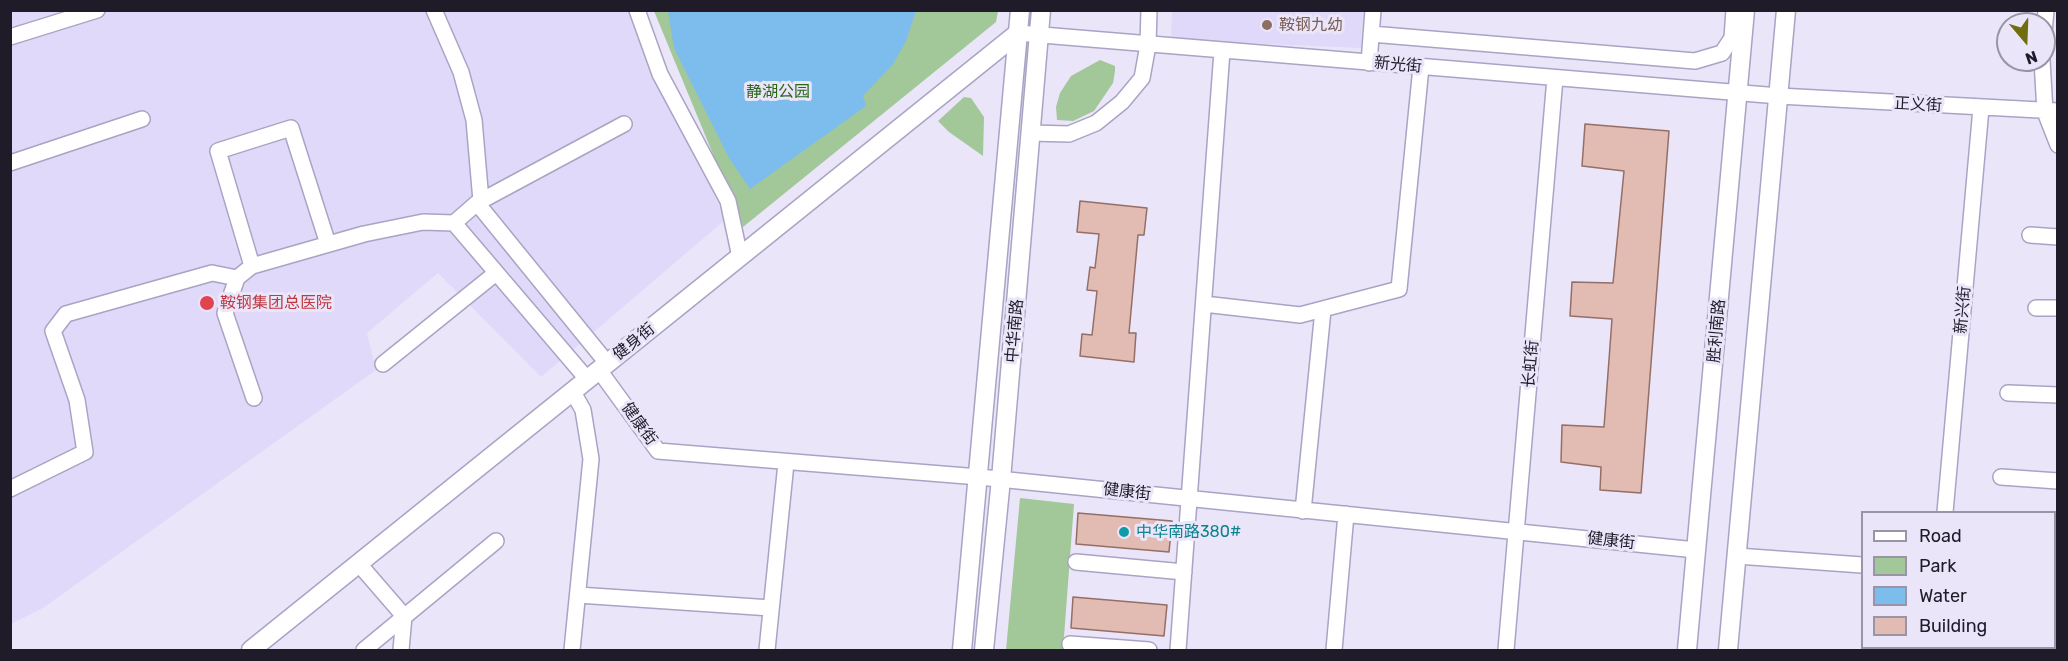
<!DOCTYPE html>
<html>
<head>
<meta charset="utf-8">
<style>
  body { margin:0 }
  #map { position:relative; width:2068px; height:661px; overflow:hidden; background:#ebe5fa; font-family:Rubik,sans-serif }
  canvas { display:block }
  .frame { position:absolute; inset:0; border:12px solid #1f1b28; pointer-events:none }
  .legend { position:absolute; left:1861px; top:511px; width:195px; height:138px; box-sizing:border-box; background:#ebe5fa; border:2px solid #9994a6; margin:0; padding:8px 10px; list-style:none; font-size:18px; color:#1f1b28 }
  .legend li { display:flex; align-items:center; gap:12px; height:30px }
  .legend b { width:30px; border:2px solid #9994a6 }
  .north { position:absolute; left:1996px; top:12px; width:60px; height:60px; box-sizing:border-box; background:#ebe5fa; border:2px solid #9994a6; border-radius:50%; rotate:161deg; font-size:16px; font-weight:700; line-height:24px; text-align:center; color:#1f1b28 }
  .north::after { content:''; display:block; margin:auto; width:21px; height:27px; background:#6e6e0f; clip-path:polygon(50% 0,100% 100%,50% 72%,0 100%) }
</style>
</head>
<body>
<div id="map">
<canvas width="2068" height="661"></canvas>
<div class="frame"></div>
<ul class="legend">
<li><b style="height:8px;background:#fff"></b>Road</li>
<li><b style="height:16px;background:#a2c799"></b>Park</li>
<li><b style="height:16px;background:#7dbdee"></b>Water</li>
<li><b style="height:16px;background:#e2bbb2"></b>Building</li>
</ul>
<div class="north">N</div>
</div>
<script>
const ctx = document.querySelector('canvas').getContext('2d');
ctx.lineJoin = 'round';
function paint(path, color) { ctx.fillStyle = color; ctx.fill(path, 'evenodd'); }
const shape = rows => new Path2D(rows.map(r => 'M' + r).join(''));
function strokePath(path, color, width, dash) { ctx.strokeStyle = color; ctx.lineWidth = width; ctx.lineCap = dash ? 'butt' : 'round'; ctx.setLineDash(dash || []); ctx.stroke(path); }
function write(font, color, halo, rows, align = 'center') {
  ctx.font = font + ' Rubik,"Noto Sans SC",sans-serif'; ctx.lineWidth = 6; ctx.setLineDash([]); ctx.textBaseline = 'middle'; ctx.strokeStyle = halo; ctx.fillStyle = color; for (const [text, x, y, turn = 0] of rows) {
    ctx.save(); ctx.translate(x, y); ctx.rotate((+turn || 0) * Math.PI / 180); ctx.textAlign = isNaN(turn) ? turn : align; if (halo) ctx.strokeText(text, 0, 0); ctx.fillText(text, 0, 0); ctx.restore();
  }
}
paint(shape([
  [11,11,639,11,725,220,541,377,438,273,367,333,376,370,43,608,11,624],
  [1172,11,1364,11,1361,48,1171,40]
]), '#e1d9fa');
paint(shape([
  [654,11,998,11,996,22,743,227],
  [1100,60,1115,66,1115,71,1113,83,1094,111,1073,121,1057,120,1056,107,1060,93,1071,76],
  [964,97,971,98,984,117,983,156,949,132,938,121],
  [1020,498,1074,504,1063,650,1006,650]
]), '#a2c799');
paint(shape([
  [668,11,668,10,916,11,906,41,893,64,863,96,866,106,750,189,729,158,674,48]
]), '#7dbdee');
const building = shape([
  [1585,124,1669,131,1641,493,1600,490,1601,467,1561,462,1562,425,1604,427,1612,319,1570,316,1572,282,1613,283,1624,171,1582,166,1585,124],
  [1080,201,1147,208,1144,235,1138,235,1129,333,1136,333,1134,362,1080,356,1082,334,1092,335,1097,291,1087,290,1090,267,1095,268,1099,234,1077,232,1080,201],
  [1078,513,1172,521,1169,552,1076,544,1078,513],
  [1073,597,1167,605,1164,636,1071,628,1073,597]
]);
paint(building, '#e2bbb2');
strokePath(building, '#936f68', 1.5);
const minor = shape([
  [434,10,461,72,474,120,481,201],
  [637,10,660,74,728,201,740,257],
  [1018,33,1779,96,2058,111],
  [2044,33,2046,10],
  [1371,34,1695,61,1722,53,1732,38,1734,10],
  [10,37,97,10],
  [2042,60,2045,112,2058,145],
  [1369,63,1373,10],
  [1031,133,1069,134,1096,123,1122,102,1142,78,1148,45,1149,10],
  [10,163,142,119],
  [477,203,607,363],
  [454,223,587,379],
  [2030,235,2058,237],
  [252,266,218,151,291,128,328,244],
  [1204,304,1300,315,1399,289,1421,67],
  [2036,308,2058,308],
  [383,364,496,273],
  [599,370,658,451,979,477,1696,550],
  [2008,393,2058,395],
  [254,398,225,313,237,278,252,266,364,234,423,222,454,223,477,203,624,124],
  [2001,477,2058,481],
  [10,489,85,452,77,400,53,331,66,314,212,273,237,278],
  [1303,511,1323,310],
  [1945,512,1981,108],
  [1737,556,1862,565],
  [1076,562,1184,572],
  [359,564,404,616,401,650],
  [2054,579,2058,580],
  [578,595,771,608],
  [1070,644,1149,650],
  [364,650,496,541],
  [572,650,591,459,583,410,573,392],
  [767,650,786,463],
  [1178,650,1222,51],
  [1334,650,1346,514],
  [1506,650,1555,78],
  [1933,650,1933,648],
  [2040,650,2040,648]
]);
const major = shape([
  [251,650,1018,33],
  [962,650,1020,10],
  [984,650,1001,479,1041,10],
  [1687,650,1745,10],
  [1728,650,1786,10]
]);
strokePath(minor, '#aba3c3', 18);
strokePath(major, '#aba3c3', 21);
strokePath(minor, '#fff', 15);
strokePath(major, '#fff', 18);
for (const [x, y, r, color] of [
  [1267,25,6,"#8d6e63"],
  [207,303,8,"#e0444e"],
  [1124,532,6,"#0f9aa8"]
]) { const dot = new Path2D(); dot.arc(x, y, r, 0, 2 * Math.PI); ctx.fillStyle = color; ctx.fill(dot); strokePath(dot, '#ebe5fa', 2); }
write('16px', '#785e54', '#ebe5fa', [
  ["鞍钢九幼",1279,25]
], 'left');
write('16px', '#1f1b28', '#ebe5fa', [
  ["新光街",1398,65,5],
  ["正义街",1918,105,3],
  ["新兴街",1963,310,-85],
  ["中华南路",1015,331,-85],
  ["胜利南路",1717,331,-85],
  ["健身街",634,342,-39],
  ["长虹街",1531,364,-85],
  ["健康街",639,424,54],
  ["健康街",1127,492,6],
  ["健康街",1611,541,6]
]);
write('16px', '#2a6618', '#ebe5fa', [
  ["静湖公园",778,92]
]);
write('16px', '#be3a42', '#ebe5fa', [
  ["鞍钢集团总医院",220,303]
], 'left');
write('16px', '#0d838f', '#ebe5fa', [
  ["中华南路380#",1136,532]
], 'left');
</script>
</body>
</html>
